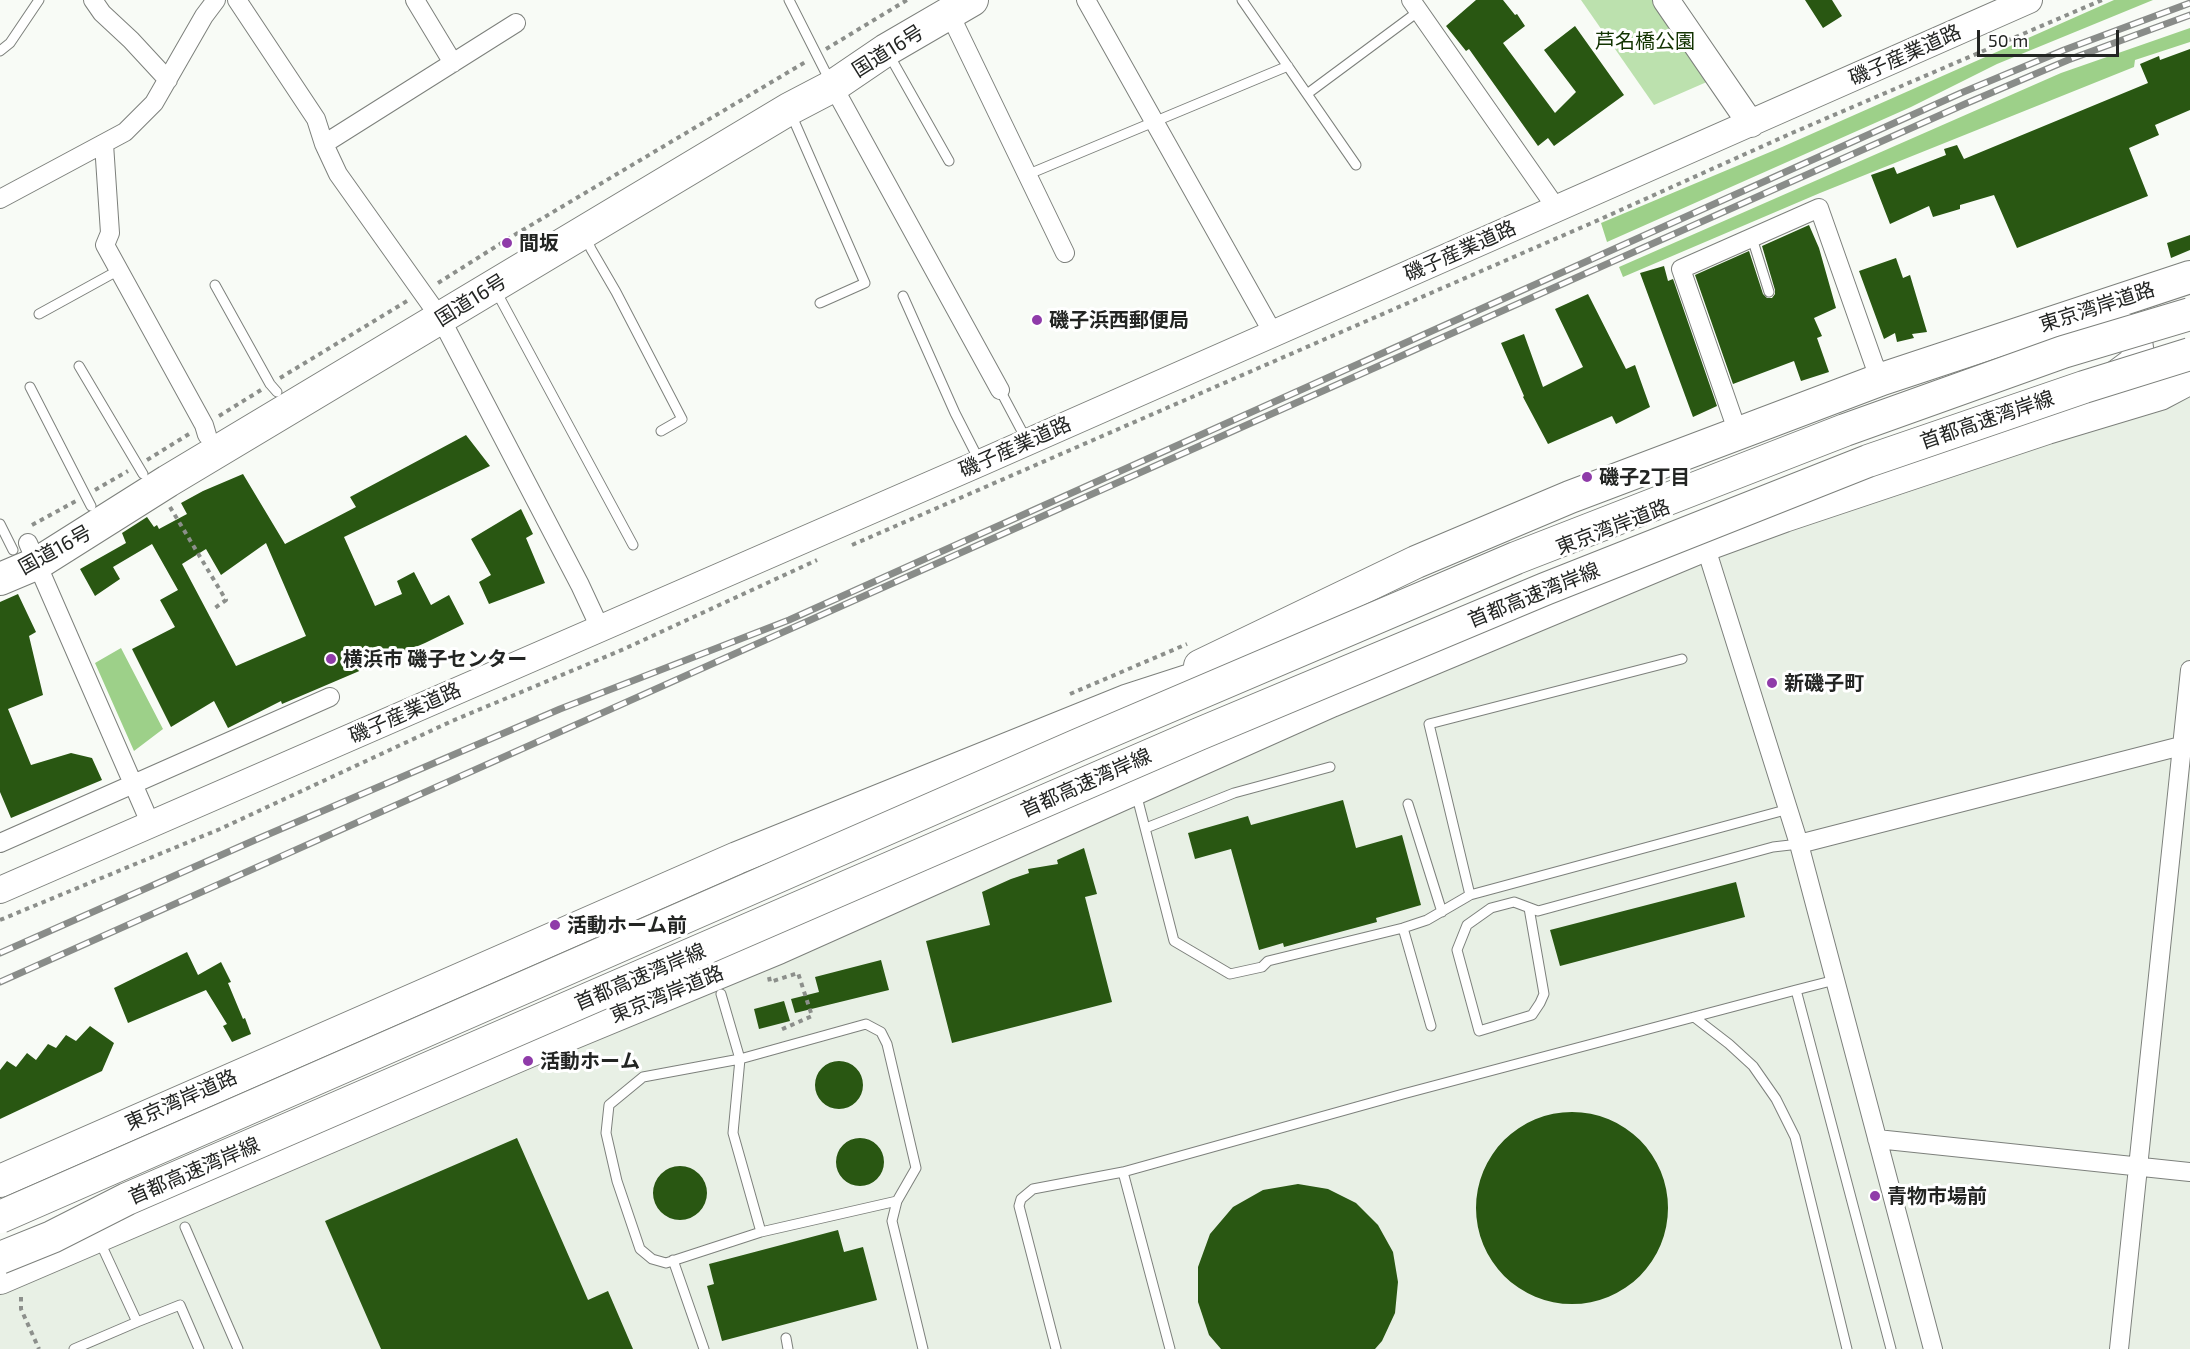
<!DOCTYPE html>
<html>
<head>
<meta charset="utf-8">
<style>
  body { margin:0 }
  #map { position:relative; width:2190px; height:1349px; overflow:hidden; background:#f8fbf6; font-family:"Exo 2",sans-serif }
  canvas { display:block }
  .scale { position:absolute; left:1977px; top:30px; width:142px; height:27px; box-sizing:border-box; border:3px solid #232523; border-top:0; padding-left:8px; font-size:18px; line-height:21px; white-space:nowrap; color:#232523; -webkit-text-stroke:4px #fff; paint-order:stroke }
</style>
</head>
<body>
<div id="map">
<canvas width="2190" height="1349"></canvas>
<div class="scale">50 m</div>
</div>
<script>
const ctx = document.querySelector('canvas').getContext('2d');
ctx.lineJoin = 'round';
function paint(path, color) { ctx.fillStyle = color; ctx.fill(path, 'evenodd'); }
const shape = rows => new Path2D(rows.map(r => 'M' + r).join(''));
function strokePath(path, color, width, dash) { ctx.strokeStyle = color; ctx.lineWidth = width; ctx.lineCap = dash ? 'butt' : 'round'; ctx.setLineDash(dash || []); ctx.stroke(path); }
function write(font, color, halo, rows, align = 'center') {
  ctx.font = font + ' "Exo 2","Noto Sans JP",sans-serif'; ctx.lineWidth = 6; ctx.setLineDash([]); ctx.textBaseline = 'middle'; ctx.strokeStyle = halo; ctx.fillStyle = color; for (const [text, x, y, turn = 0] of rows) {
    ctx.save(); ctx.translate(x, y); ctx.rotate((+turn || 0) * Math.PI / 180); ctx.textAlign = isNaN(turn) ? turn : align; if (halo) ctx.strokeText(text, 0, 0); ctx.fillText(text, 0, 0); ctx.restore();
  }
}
paint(shape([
  [2190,385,2190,1349,0,1349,0,1293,958,882,1659,575]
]), '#e8f0e5');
paint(shape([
  [1581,0,1653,0,1709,81,1654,105]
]), '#bce1ae');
paint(shape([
  [2114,0,2153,0,1997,64,1911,107,1607,242,1601,223,1782,147],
  [2190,28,2190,42,2135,60,2134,67,1820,193,1623,277,1619,267,2061,73],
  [121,648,163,729,134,751,95,663]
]), '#9dd089');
paint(shape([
  [1476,0,1503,0,1515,15,1517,14,1525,26,1503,43,1555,113,1576,92,1544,50,1575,26,1624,95,1554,146,1548,138,1538,146,1469,49,1466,51,1446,26],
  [1805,0,1832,0,1842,16,1823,28],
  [2190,49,2190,110,2155,125,2159,135,2129,148,2148,196,2017,248,1994,195,1960,205,1960,209,1933,217,1929,206,1890,224,1871,175,1894,167,1897,174,1946,155,1944,149,1957,145,1964,159,2148,83,2140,64,2159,56,2160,60],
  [1809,225,1819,248,1836,308,1814,318,1822,336,1817,338,1829,372,1801,381,1794,361,1733,384,1695,275,1749,251,1763,294,1767,298,1772,298,1775,294,1775,290,1762,246],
  [2190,235,2190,250,2171,258,2167,243],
  [1896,258,1903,278,1910,275,1927,332,1912,334,1914,338,1897,342,1895,333,1884,339,1859,271],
  [1664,266,1668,281,1673,279,1717,406,1693,417,1640,273],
  [1588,294,1626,369,1635,365,1650,407,1616,424,1612,416,1548,444,1523,397,1524,396,1501,343,1524,334,1543,387,1583,367,1555,309],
  [466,435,490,466,344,537,375,606,402,594,397,581,414,572,431,605,449,595,464,624,425,643,282,704,281,701,228,728,214,701,171,727,132,649,175,627,160,600,178,590,152,544,113,567,120,579,95,596,80,569,126,543,122,533,147,517,154,527,157,525,159,529,187,514,181,503,203,491,243,474,285,544,356,507,350,497],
  [266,543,306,636,236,666,182,564,206,549,221,575],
  [521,509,533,534,526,538,545,583,489,604,479,582,491,575,471,539],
  [18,594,36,632,29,636,43,695,8,709,31,765,71,753,92,758,102,780,11,818,0,792,0,602],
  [1343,800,1356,848,1402,835,1421,905,1376,918,1377,922,1284,947,1283,943,1259,950,1231,849,1195,859,1188,833,1248,816,1251,825],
  [1084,848,1097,894,1085,897,1112,1002,952,1043,926,941,990,925,982,892,1011,879,1029,873,1028,869,1058,864,1057,860],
  [1736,882,1745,917,1560,966,1550,930],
  [187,952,198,975,221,962,231,982,228,983,243,1019,245,1018,251,1034,232,1042,223,1026,227,1024,206,990,128,1023,114,988],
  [881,960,889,990,795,1013,791,999,819,992,815,977],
  [784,1001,790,1021,759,1029,754,1009],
  [90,1026,114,1043,102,1071,0,1119,0,1070,7,1061,16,1067,27,1053,36,1060,48,1044,56,1048,66,1035,76,1041],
  '815 1085a24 24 0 1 1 48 0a24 24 0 1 1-48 0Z',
  '1476 1208a96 96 0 1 1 192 0a96 96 0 1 1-192 0Z',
  '836 1162a24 24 0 1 1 48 0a24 24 0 1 1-48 0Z',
  [517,1138,588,1300,608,1291,633,1349,381,1349,325,1221],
  '653 1193a27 27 0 1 1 54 0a27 27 0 1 1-54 0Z',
  [1298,1184,1328,1189,1356,1203,1378,1225,1393,1252,1398,1282,1395,1313,1382,1341,1375,1349,1221,1349,1209,1335,1198,1302,1198,1267,1210,1234,1233,1207,1263,1190],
  [838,1230,844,1252,863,1247,877,1300,722,1341,707,1286,714,1284,709,1264]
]), '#295712');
const lane = shape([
  [789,0,830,81],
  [1242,0,1356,165],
  [0,51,10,43,39,0],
  [888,53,949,161],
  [1307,94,1419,11],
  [791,114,865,283,820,303],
  [1029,174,1288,66],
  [586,237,591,249,616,292,682,419,661,431],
  [1752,238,1769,292],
  [215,285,270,384,277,392],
  [496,291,633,545],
  [903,296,955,413,980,462],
  [39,314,119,270],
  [79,366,143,474],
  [30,387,91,506],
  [1000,390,1026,439],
  [0,524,13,550],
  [1682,659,1429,724,1470,895,1789,809],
  [1136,793,1174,941,1230,974,1262,967,1268,961,1403,928,1427,920,1470,895],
  [1408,804,1442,912],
  [1146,828,1234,793,1330,767],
  [1529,908,1544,994,1540,1003,1532,1015,1479,1031,1457,950,1467,925,1491,908,1514,902,1538,911,1773,847,1799,844],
  [1403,928,1431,1026],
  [1796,990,1835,980],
  [721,994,740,1059,866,1024,881,1032,887,1044,916,1168,897,1201,892,1221,923,1349],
  [1694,1017,1729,1044,1753,1066,1776,1099,1795,1137,1847,1349],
  [740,1059,733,1133,761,1232,666,1263,652,1259,640,1249,617,1181,606,1133,609,1105,643,1077,740,1059],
  [1123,1172,1170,1349],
  [185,1227,238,1349],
  [761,1232,897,1201],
  [673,1260,704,1349],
  [137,1322,180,1305,199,1349],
  [786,1338,788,1349],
  [74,1349,137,1322,100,1242],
  [1056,1349,1019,1206,1021,1199,1033,1189,1123,1172,1403,1094,1796,990,1891,1349]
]);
const street = shape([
  [93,0,102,13,131,40,168,80],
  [237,0,316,119,324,144,338,174,441,319,580,585,600,628],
  [415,0,453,63],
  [1086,0,1273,333],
  [1411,0,1557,209],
  [952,12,956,27,1065,253],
  [833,86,1000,390],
  [104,144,110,233,105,245,204,425,207,435],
  [324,144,516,23],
  [0,199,125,132,154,103,204,16,216,0],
  [1738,433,1681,269,1819,208,1874,364,1882,379],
  [28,543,151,825],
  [1705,545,1799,844,1933,1349],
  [0,843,330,697],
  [1799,844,2181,746,2190,747],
  [1877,1139,2190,1172],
  [2119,1349,2190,670]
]);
const secondary = shape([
  [1666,0,1751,124],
  [0,890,980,463,2029,0]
]);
const highway = shape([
  [2104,330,2115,327,2125,329,2136,341,2138,355,2136,362,2108,383],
  [0,579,38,563,168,481,789,109,833,86,886,50,972,0],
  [1200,666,1416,562,1570,497,1882,379,2190,277],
  [0,1181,737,858,1126,701,1231,667],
  [0,1278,534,1049,778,948,1331,701,1705,545,1784,516,2047,428,2160,394,2190,378]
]);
strokePath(lane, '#7d807c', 11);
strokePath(street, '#7d807c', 20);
strokePath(secondary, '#7d807c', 28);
strokePath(highway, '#7d807c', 34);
strokePath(shape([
  [826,49,907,0],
  [438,283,511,237,807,61],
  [280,378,407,301],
  [219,416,261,390],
  [147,460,189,434],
  [95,490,128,471],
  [170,507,226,600,212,610],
  [32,525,76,501],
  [852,545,1594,222,1792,133,2102,0],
  [1070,694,1187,644],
  [0,920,220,829,452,721,624,649,817,560],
  [769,977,770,982,798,973,812,1016,778,1031],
  [21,1297,21,1309,39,1349]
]), '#8c8f8b', 4, [4.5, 4.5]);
strokePath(lane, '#fff', 9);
strokePath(street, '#fff', 18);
strokePath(secondary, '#fff', 26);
strokePath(highway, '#fff', 32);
const rail = shape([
  [0,953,255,840,560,709,789,620,1961,93,2064,50,2190,3],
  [0,982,1965,104,2068,60,2190,15]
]);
strokePath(rail, '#898c89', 7);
strokePath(rail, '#fff', 4.5, [14]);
const highwayBridge = shape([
  [0,1217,1078,745,1516,558,1845,430,2063,352,2190,314],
  [0,1258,52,1237,127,1199,1199,734,1545,589,1868,461,2084,387,2190,354]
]);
strokePath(highwayBridge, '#7d807c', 34, []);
strokePath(highwayBridge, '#fff', 32);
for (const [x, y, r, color] of [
  [507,243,6,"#8f3ba9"],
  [1037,320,6,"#8f3ba9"],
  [1587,477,6,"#8f3ba9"],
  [331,659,6,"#8f3ba9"],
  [1772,683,6,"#8f3ba9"],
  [555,925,6,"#8f3ba9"],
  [528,1061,6,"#8f3ba9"],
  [1875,1196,6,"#8f3ba9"]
]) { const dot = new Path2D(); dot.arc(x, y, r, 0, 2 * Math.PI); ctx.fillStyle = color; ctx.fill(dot); strokePath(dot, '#fff', 2); }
write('20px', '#123301', '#fff', [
  ["芦名橋公園",1645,41]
]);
write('20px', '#232523', '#fff', [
  ["国道16号",888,51,-32],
  ["磯子産業道路",1905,55,-24],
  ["磯子産業道路",1460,251,-24],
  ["国道16号",471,300,-32],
  ["東京湾岸道路",2097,307,-18],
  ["首都高速湾岸線",1987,420,-19],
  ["磯子産業道路",1015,447,-24],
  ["東京湾岸道路",1613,527,-21],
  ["国道16号",55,550,-29],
  ["首都高速湾岸線",1534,595,-22],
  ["磯子産業道路",405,713,-24],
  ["首都高速湾岸線",1086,783,-24],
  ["首都高速湾岸線",640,977,-23],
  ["東京湾岸道路",667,994,-22],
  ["東京湾岸道路",181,1100,-24],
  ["首都高速湾岸線",194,1171,-23]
]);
write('bold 20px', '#232523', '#fff', [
  ["間坂",519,243],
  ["磯子浜西郵便局",1049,320],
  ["磯子2丁目",1599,477],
  ["横浜市 磯子センター",343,659],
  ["新磯子町",1784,683],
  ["活動ホーム前",567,925],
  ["活動ホーム",540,1061],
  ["青物市場前",1887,1196]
], 'left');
</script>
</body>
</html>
